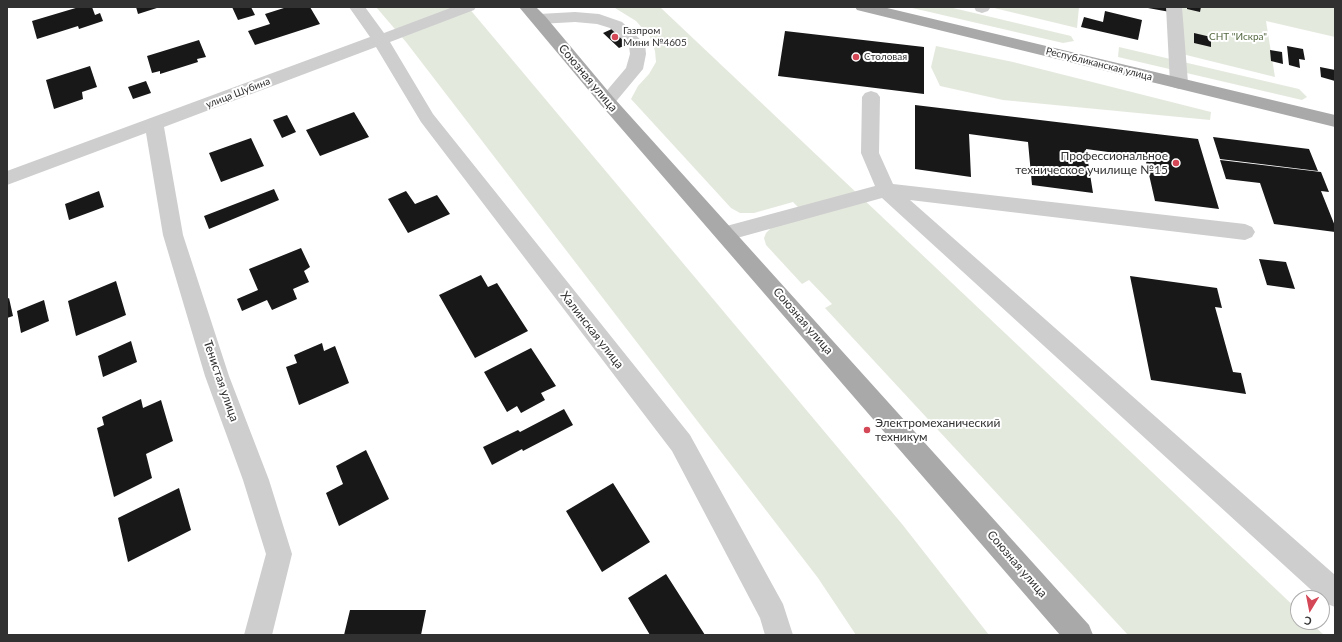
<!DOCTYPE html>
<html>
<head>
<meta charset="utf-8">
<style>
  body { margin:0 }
  #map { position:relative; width:1342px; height:642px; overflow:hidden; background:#fff; font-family:Lato,sans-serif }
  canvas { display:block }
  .frame { position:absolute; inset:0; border:8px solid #313131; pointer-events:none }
  .north { position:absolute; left:1290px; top:590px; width:40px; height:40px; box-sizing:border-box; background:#fff; border:1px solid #adadad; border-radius:50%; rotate:190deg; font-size:11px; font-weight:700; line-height:16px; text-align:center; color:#313131 }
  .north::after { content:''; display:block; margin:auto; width:14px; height:18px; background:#d44756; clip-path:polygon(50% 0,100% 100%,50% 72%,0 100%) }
</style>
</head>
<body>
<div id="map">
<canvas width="1342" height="642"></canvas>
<div class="frame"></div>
<div class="north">С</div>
</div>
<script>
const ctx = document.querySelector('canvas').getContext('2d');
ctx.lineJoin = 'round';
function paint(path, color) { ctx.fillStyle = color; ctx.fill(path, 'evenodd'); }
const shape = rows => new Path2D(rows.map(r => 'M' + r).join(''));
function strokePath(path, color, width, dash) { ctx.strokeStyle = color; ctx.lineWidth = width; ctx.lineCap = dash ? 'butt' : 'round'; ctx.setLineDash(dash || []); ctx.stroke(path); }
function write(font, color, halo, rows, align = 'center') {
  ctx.font = font + ' Lato,sans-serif'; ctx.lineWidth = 4; ctx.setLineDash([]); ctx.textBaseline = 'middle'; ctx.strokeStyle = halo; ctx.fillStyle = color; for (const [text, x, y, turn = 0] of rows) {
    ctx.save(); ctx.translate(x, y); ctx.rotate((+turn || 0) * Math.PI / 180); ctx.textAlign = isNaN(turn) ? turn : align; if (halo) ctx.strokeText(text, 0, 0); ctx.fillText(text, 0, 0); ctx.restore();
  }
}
paint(shape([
  [376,7,468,7,902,524,989,635,856,635,818,578,406,42],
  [609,7,660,7,1298,610,1298,622,1310,622,1324,635,1128,635,825,308,832,304,809,280,802,284,766,245,764,238,766,233,772,227,807,216,793,202,754,213,740,213,731,208,631,99,638,86,649,74,656,62,655,51,650,37,636,21,615,8],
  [908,7,949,7,1071,36,1074,41,1063,43],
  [990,7,1079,7,1077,28],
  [1171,7,1335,7,1335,37,1266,21,1275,77,1174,52],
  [936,46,1013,62,1211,112,1210,120,1003,100,940,86,931,67],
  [1119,47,1299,89,1307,97,1302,100,1118,57]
]), '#e4e9de');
paint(shape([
  [79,7,92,7,95,15,100,13,103,21,79,29,78,26,37,39,32,21],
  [136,7,160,7,138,14],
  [232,7,251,7,255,15,238,20],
  [287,7,310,7,320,24,255,45,248,31,270,24,265,14],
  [1148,7,1170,7,1170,12,1148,8],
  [1187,7,1201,7,1200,12,1187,9],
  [1105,11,1142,20,1138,40,1081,27,1084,17,1103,22],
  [614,28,630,43,619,48,603,33],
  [785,31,924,47,924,94,778,76],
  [1194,33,1211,37,1211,47,1194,43],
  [199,40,206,57,197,59,198,62,160,74,160,71,152,73,147,56],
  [1287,46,1303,49,1305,60,1299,59,1300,68,1289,65],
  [1270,50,1282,52,1283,64,1271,61],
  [90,66,97,87,82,92,83,99,54,109,46,80],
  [1320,67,1335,70,1335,81,1321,77],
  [146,81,151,93,133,99,128,87],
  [915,105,1198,139,1219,209,1155,201,1145,157,1086,149,1093,193,1032,185,1028,142,969,134,971,177,915,169],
  [354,112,369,137,320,156,306,130],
  [287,115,296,132,282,138,273,120],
  [1213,137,1309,149,1318,171,1220,159],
  [251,138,264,166,221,182,209,153],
  [1220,160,1321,172,1329,192,1321,191,1335,226,1335,232,1274,224,1260,183,1226,179],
  [274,189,279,200,209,229,204,216],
  [99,191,104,207,69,220,65,204],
  [406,191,415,204,437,195,450,214,408,233,388,199],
  [301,248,310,267,304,271,309,282,293,289,297,299,272,310,267,300,242,311,237,299,258,290,249,269],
  [1259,259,1286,262,1295,289,1267,285],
  [481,275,488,287,497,283,528,331,475,358,439,295],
  [1130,276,1217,288,1222,308,1215,307,1233,372,1241,373,1246,394,1151,380],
  [116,281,126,315,76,336,68,301],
  [9,298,13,316,7,318,7,299],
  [44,300,49,321,21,333,17,311],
  [131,341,137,362,103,377,98,356],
  [322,343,324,351,335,346,349,383,299,405,286,367,297,363,294,355],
  [531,348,556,386,541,393,545,400,521,413,517,406,507,412,484,372],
  [141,399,143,408,161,400,173,441,146,454,152,478,114,497,97,428,104,425,102,417],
  [564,409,573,425,523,451,522,449,492,465,483,447,518,430,520,432],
  [366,450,389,499,339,526,326,493,343,484,336,466],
  [613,483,650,542,602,572,566,511],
  [179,488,191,530,128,562,118,518],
  [666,574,705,635,650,635,628,598],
  [350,610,426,610,421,635,344,635]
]), '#181818');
paint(shape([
  [349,7,365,7,384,33,453,7,476,7,474,10,390,42,433,114,690,435,783,604,793,635,765,635,760,618,672,451,421,122,376,47,164,127,183,235,229,376,269,480,292,554,272,635,244,635,266,554,243,480,205,376,163,235,146,133,7,185,7,171,370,37,349,7],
  [974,7,990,7,990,8,988,11,982,13,976,11,974,7],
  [1166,7,1182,7,1188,83,1185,87,1179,89,1173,87,1170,83,1166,7],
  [575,12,599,14,622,22,645,44,646,54,643,69,613,105,607,107,601,105,598,101,626,68,630,54,629,46,610,28,597,24,575,22,539,24,533,22,531,19,533,16,539,14,575,12],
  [871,91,877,93,880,97,879,153,893,184,1245,224,1252,227,1255,232,1252,237,1245,240,910,200,1335,575,1335,607,1325,603,1322,598,1320,598,882,198,726,241,719,238,716,233,719,228,875,186,861,153,862,97,865,93,871,91]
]), '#cecece');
paint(shape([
  [519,7,536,7,545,16,613,97,1089,625,1093,635,1060,635,601,105,519,7],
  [855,7,883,7,1335,115,1335,127,857,10,855,7]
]), '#a9a9a9');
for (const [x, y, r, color] of [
  [615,37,4,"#d44756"],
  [856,57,4,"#d44756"],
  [1176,163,4,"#d44756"],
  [867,430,4,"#d44756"]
]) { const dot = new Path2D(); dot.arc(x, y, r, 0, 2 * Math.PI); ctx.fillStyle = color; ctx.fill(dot); strokePath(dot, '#fff', 1.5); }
write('10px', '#313131', '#fff', [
  ["Газпром",623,31],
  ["Мини №4605",623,43],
  ["Столовая",864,57]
], 'left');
write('10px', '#556942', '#fff', [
  ["СНТ \"Искра\"",1238,37]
]);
write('10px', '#313131', '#fff', [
  ["Республиканская улица",1099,64,14],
  ["улица Шубина",238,93,-21]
]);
write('12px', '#313131', '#fff', [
  ["Союзная улица",588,78,50],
  ["Союзная улица",803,321,49],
  ["Халинская улица",592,330,52],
  ["Тенистая улица",221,381,71],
  ["Союзная улица",1017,564,49]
]);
write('12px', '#313131', '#fff', [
  ["Профессиональное",1168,156],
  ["техническое училище №15",1168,170],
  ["Электромеханический",875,423,"left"],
  ["техникум",875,437,"left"]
], 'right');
</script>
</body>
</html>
